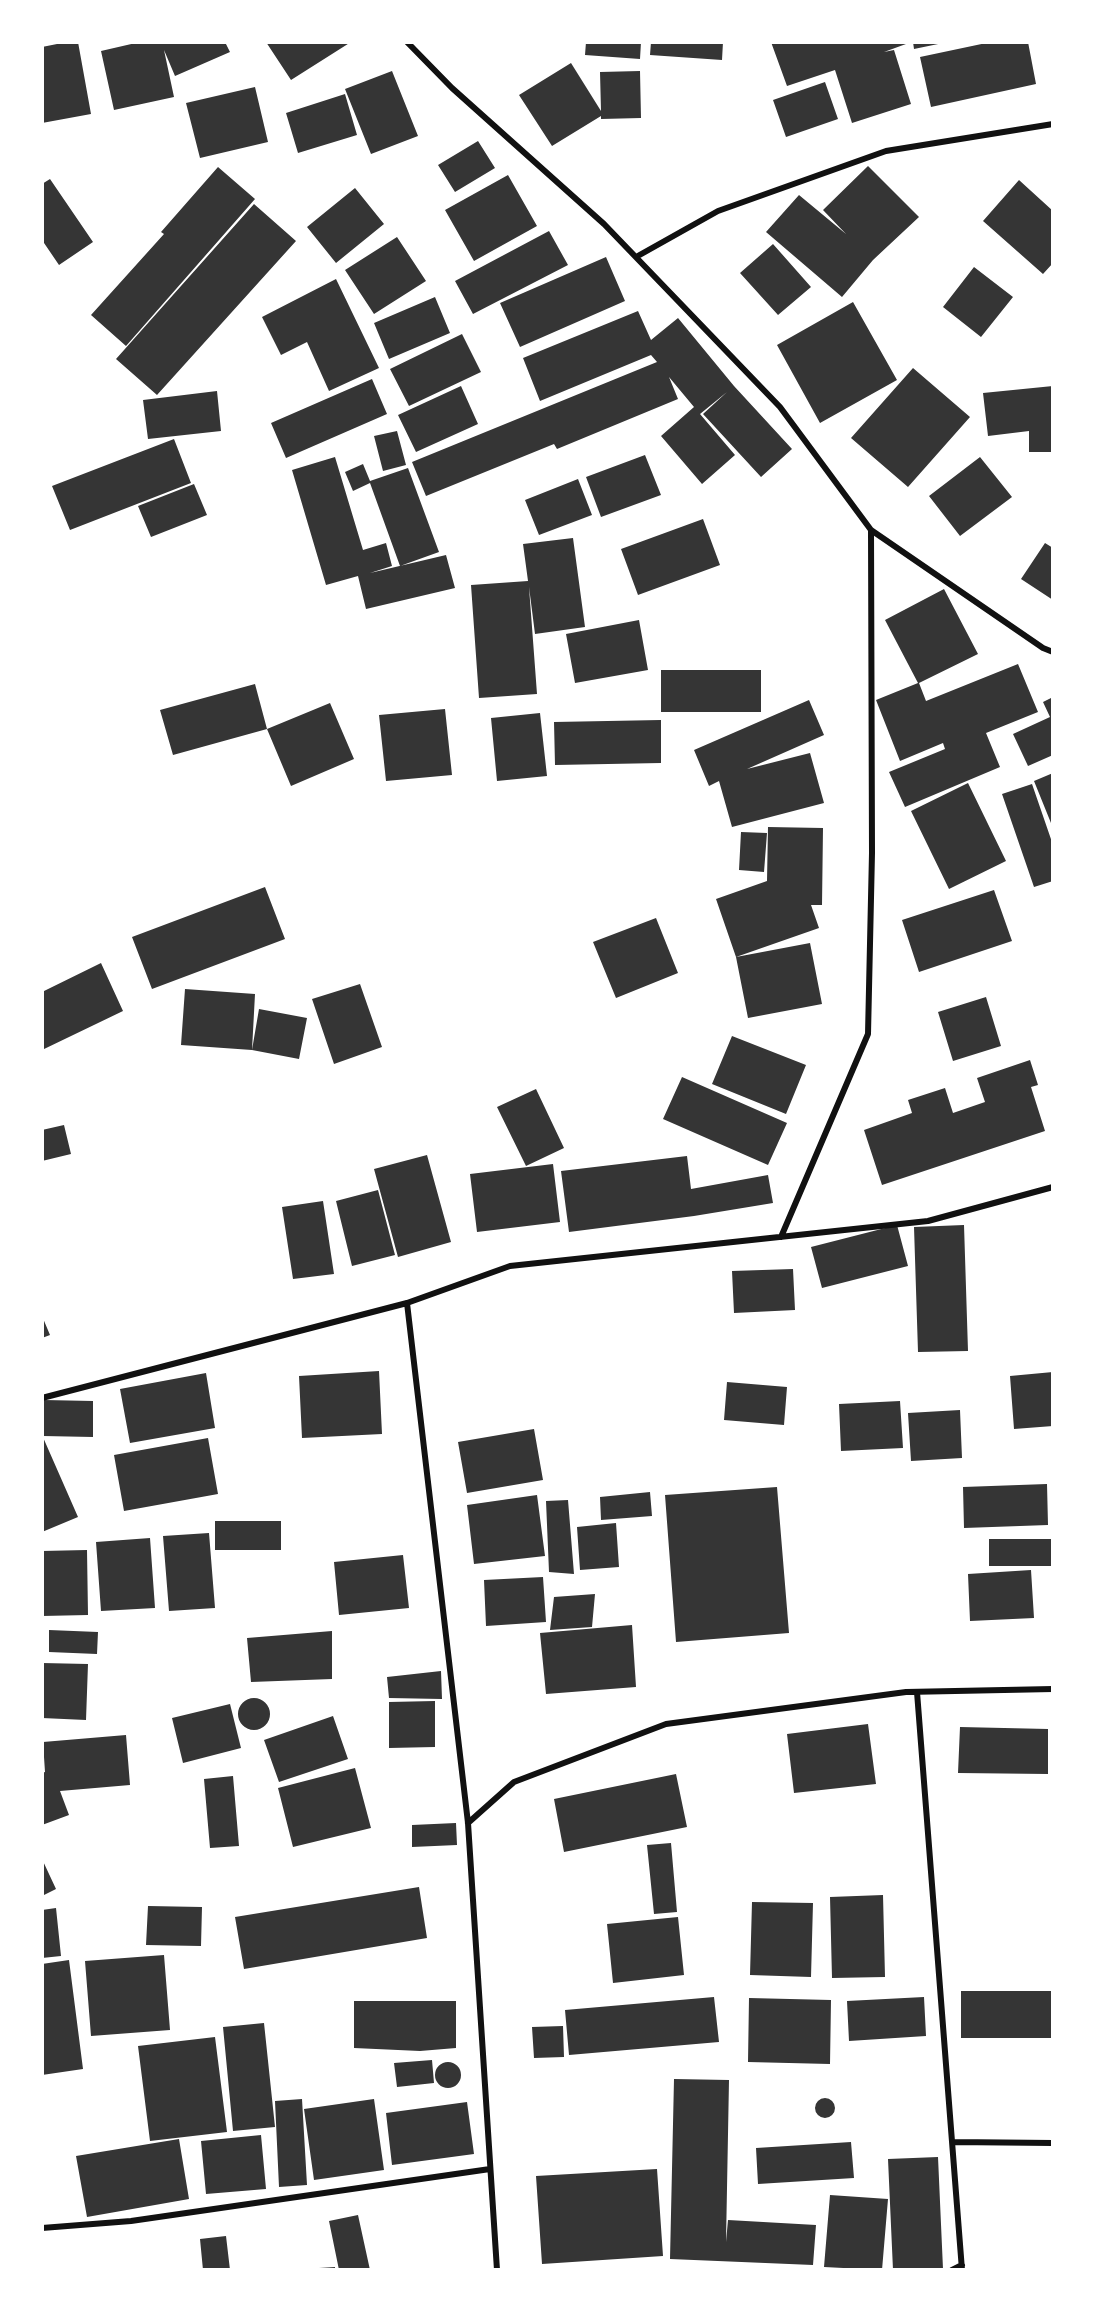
<!DOCTYPE html>
<html>
<head>
<meta charset="utf-8">
<style>
  body { margin:0 }
  #map { position:relative; width:1095px; height:2312px; overflow:hidden; background:#fff; font-family:Merriweather,serif }
  canvas { display:block }
  .frame { position:absolute; inset:0; border:44px solid #fff; pointer-events:none }
</style>
</head>
<body>
<div id="map">
<canvas width="1095" height="2312"></canvas>
<div class="frame"></div>
</div>
<script>
const ctx = document.querySelector('canvas').getContext('2d');
ctx.lineJoin = 'round';
function paint(path, color) { ctx.fillStyle = color; ctx.fill(path, 'evenodd'); }
const shape = rows => new Path2D(rows.map(r => 'M' + r).join(''));
function strokePath(path, color, width, dash) { ctx.strokeStyle = color; ctx.lineWidth = width; ctx.lineCap = dash ? 'butt' : 'round'; ctx.setLineDash(dash || []); ctx.stroke(path); }
paint(shape([
  [67,42,78,42,91,114,42,123,42,47],
  [140,42,225,42,230,52,175,76,164,50,174,97,114,110,101,51],
  [266,42,351,42,291,80],
  [586,42,641,42,640,59,585,55],
  [651,42,723,42,722,60,650,55],
  [771,42,906,42,906,44,884,52,894,50,911,104,852,123,835,70,787,86],
  [913,42,943,42,943,43,914,49],
  [991,42,1028,42,1036,84,931,107,920,57],
  [571,63,601,111,600,72,640,71,641,118,601,119,601,116,552,146,519,95],
  [392,71,418,136,371,154,345,89],
  [825,82,838,119,786,137,773,100],
  [255,87,268,142,200,158,186,103],
  [345,94,357,135,298,153,286,113],
  [478,141,495,168,455,192,438,165],
  [868,166,919,217,873,260,842,297,766,232,799,195,846,234,823,210],
  [218,167,255,199,126,346,91,315,164,234,161,232],
  [508,175,537,226,474,261,445,210],
  [50,179,93,242,59,265,42,240,42,184],
  [1019,180,1053,211,1053,263,1043,274,983,221],
  [355,188,384,224,336,263,307,227],
  [254,204,296,241,157,395,116,359],
  [549,231,568,265,473,314,455,281],
  [397,237,426,281,374,314,345,270],
  [773,244,811,287,778,315,740,273],
  [606,257,625,301,520,347,500,303],
  [974,267,1013,297,981,337,943,307],
  [336,279,379,368,329,391,307,342,281,355,262,317],
  [435,297,450,333,389,359,374,323],
  [853,302,897,380,820,423,777,345],
  [638,311,651,340,678,318,734,386,792,449,761,477,703,414,727,392,700,414,735,455,702,484,661,436,694,407,669,377,678,399,557,449,554,444,426,496,412,462,657,362,651,355,540,401,523,358],
  [462,334,481,372,409,406,390,369],
  [913,368,970,417,908,487,851,438],
  [372,379,387,414,286,458,271,423],
  [461,386,478,424,416,452,398,415],
  [1053,386,1053,452,1029,452,1029,431,988,436,983,393],
  [217,391,221,431,148,439,143,400],
  [397,431,406,465,383,471,374,436],
  [174,439,191,483,70,530,52,486],
  [645,455,661,495,601,517,586,477],
  [335,457,363,550,386,543,392,566,370,573,446,555,455,588,366,609,358,576,326,585,292,470],
  [980,457,1012,497,960,536,929,496],
  [363,464,370,481,408,468,439,552,400,566,370,483,353,491,345,472],
  [578,479,592,515,539,535,525,500],
  [194,484,207,515,151,537,138,506],
  [703,519,720,565,638,595,621,549],
  [573,538,585,627,535,634,529,587,537,694,479,698,471,585,528,581,523,544],
  [1045,543,1053,548,1053,600,1021,579],
  [944,589,978,654,919,683,926,701,1018,664,1038,712,986,733,1000,767,905,807,889,772,945,749,943,743,900,761,876,700,918,683,885,620],
  [639,620,648,670,575,683,566,634],
  [661,670,761,670,761,712,661,712],
  [255,684,267,729,173,755,160,710],
  [1053,697,1053,755,1028,766,1013,734,1050,717,1043,702],
  [809,700,824,735,747,769,810,753,824,803,732,827,719,781,709,786,694,750],
  [330,703,354,759,291,786,267,729],
  [445,709,452,775,386,781,379,715],
  [540,713,547,776,497,781,491,718],
  [661,720,661,763,555,765,554,722],
  [1053,773,1053,828,1034,781],
  [968,783,1006,861,949,889,911,811],
  [1032,784,1053,845,1053,881,1034,887,1002,794],
  [768,827,823,828,822,905,811,905,819,928,736,957,810,943,822,1004,748,1018,736,957,716,899,767,881],
  [741,832,767,833,764,872,739,870],
  [265,887,285,939,152,989,132,937],
  [994,890,1012,941,919,972,902,920],
  [656,918,678,973,616,998,593,942],
  [101,963,123,1011,42,1050,42,992],
  [360,984,382,1047,334,1064,312,999],
  [185,989,255,994,252,1050,259,1009,307,1018,299,1059,252,1050,181,1045],
  [986,997,1001,1046,953,1061,938,1012],
  [732,1036,806,1065,786,1114,712,1084],
  [1030,1060,1038,1085,1031,1087,1045,1131,882,1185,864,1130,912,1113,908,1100,945,1088,953,1113,985,1102,977,1078],
  [682,1077,787,1123,768,1165,663,1119],
  [536,1089,564,1148,526,1166,497,1107],
  [64,1125,71,1154,42,1161,42,1130],
  [427,1155,451,1242,398,1257,374,1169],
  [687,1156,691,1189,768,1175,773,1203,694,1216,569,1232,561,1171],
  [553,1164,560,1222,477,1232,470,1174],
  [378,1190,395,1255,352,1266,336,1201],
  [323,1201,334,1274,293,1279,282,1207],
  [897,1225,908,1266,822,1288,811,1247],
  [964,1225,968,1351,918,1352,914,1227],
  [793,1269,795,1310,734,1313,732,1271],
  [42,1316,50,1335,42,1338],
  [379,1371,382,1434,302,1438,299,1376],
  [1053,1372,1053,1426,1014,1429,1010,1376],
  [206,1373,215,1428,130,1443,120,1389],
  [727,1382,787,1387,784,1425,724,1420],
  [44,1400,93,1401,93,1437,43,1436],
  [900,1401,903,1448,841,1451,839,1404],
  [960,1410,962,1458,911,1461,908,1413],
  [534,1429,543,1480,467,1493,458,1442],
  [42,1435,78,1517,42,1532],
  [208,1438,218,1494,124,1511,114,1455],
  [1047,1484,1048,1525,964,1528,963,1487],
  [777,1487,789,1633,676,1642,665,1495],
  [650,1492,652,1516,601,1520,600,1497],
  [537,1495,545,1556,474,1564,467,1505],
  [568,1500,574,1574,549,1572,546,1501],
  [215,1521,281,1521,281,1550,215,1550],
  [616,1523,619,1567,580,1570,577,1527],
  [209,1533,215,1608,169,1611,163,1536],
  [150,1538,155,1608,101,1611,96,1542],
  [989,1539,1053,1539,1053,1566,989,1566],
  [87,1550,88,1615,42,1616,42,1551],
  [403,1555,409,1608,339,1615,334,1562],
  [1031,1570,1034,1618,970,1621,968,1574],
  [543,1577,546,1622,486,1626,484,1580],
  [595,1594,592,1627,550,1630,554,1597],
  [632,1625,636,1687,546,1694,540,1633],
  [49,1630,98,1632,97,1654,49,1652],
  [332,1631,332,1679,251,1682,247,1638],
  [42,1663,88,1664,86,1720,42,1718],
  [441,1671,442,1699,389,1698,387,1677],
  '238 1714a16 16 0 1 1 32 0a16 16 0 1 1-32 0Z',
  [435,1701,435,1747,389,1748,389,1702],
  [230,1704,241,1748,183,1763,172,1718],
  [333,1716,348,1759,279,1782,264,1740],
  [868,1724,876,1784,794,1793,787,1734],
  [960,1727,1048,1729,1048,1774,958,1773],
  [126,1735,130,1785,60,1791,69,1815,42,1825,42,1773,45,1772,43,1742],
  [355,1768,371,1828,293,1847,278,1788],
  [676,1774,687,1827,564,1852,554,1799],
  [233,1776,239,1846,210,1848,204,1779],
  [456,1823,457,1845,412,1847,412,1825],
  [671,1843,677,1912,654,1914,647,1845],
  [42,1859,56,1889,42,1896],
  [419,1887,427,1938,244,1969,235,1917],
  [883,1895,885,1977,832,1978,830,1897],
  [752,1902,813,1903,811,1977,750,1975],
  [148,1906,202,1907,201,1946,146,1945],
  [56,1908,61,1956,42,1958,42,1910],
  [678,1917,684,1975,613,1983,607,1924],
  [164,1955,170,2030,91,2036,85,1961],
  [69,1960,83,2069,42,2075,42,1964],
  [961,1991,1053,1991,1053,2038,961,2038],
  [714,1997,719,2042,569,2055,565,2010],
  [924,1997,926,2036,849,2041,847,2001],
  [749,1998,831,2000,830,2064,748,2062],
  [354,2001,456,2001,456,2048,420,2051,354,2048],
  [264,2023,275,2127,233,2131,223,2027],
  [563,2026,564,2057,534,2058,532,2027],
  [215,2037,227,2132,150,2141,138,2046],
  [432,2060,434,2083,397,2087,394,2063],
  '435 2075a13 13 0 1 1 26 0a13 13 0 1 1-26 0Z',
  [674,2079,729,2080,726,2242,728,2220,816,2225,813,2265,670,2259],
  '815 2108a10 10 0 1 1 20 0a10 10 0 1 1-20 0Z',
  [302,2099,307,2185,279,2187,275,2101],
  [374,2099,384,2170,314,2180,304,2109],
  [467,2102,474,2154,392,2165,386,2113],
  [261,2135,266,2189,206,2194,201,2141],
  [179,2139,189,2199,87,2217,76,2156],
  [851,2142,854,2178,758,2184,756,2148],
  [938,2157,943,2269,893,2270,888,2159],
  [657,2169,663,2256,542,2264,536,2176],
  [830,2195,888,2199,882,2270,824,2267],
  [358,2215,370,2270,339,2270,329,2221],
  [226,2236,230,2270,203,2270,200,2239],
  [335,2267,335,2270,319,2270,319,2268]
]), '#353535');
strokePath(shape([
  [407,42,452,88,604,224,780,407,871,530,1043,648,1053,652],
  [636,257,718,211,886,151,1053,124],
  [781,1237,868,1034,872,853,871,530],
  [407,1303,468,1823,497,2270],
  [42,1398,407,1303,510,1266,928,1221,1053,1187],
  [917,1692,962,2270],
  [468,1823,514,1782,666,1724,906,1692,1053,1689],
  [952,2142,1053,2143],
  [42,2228,131,2221,490,2169],
  [952,2270,962,2265]
]), '#111', 6);
</script>
</body>
</html>
